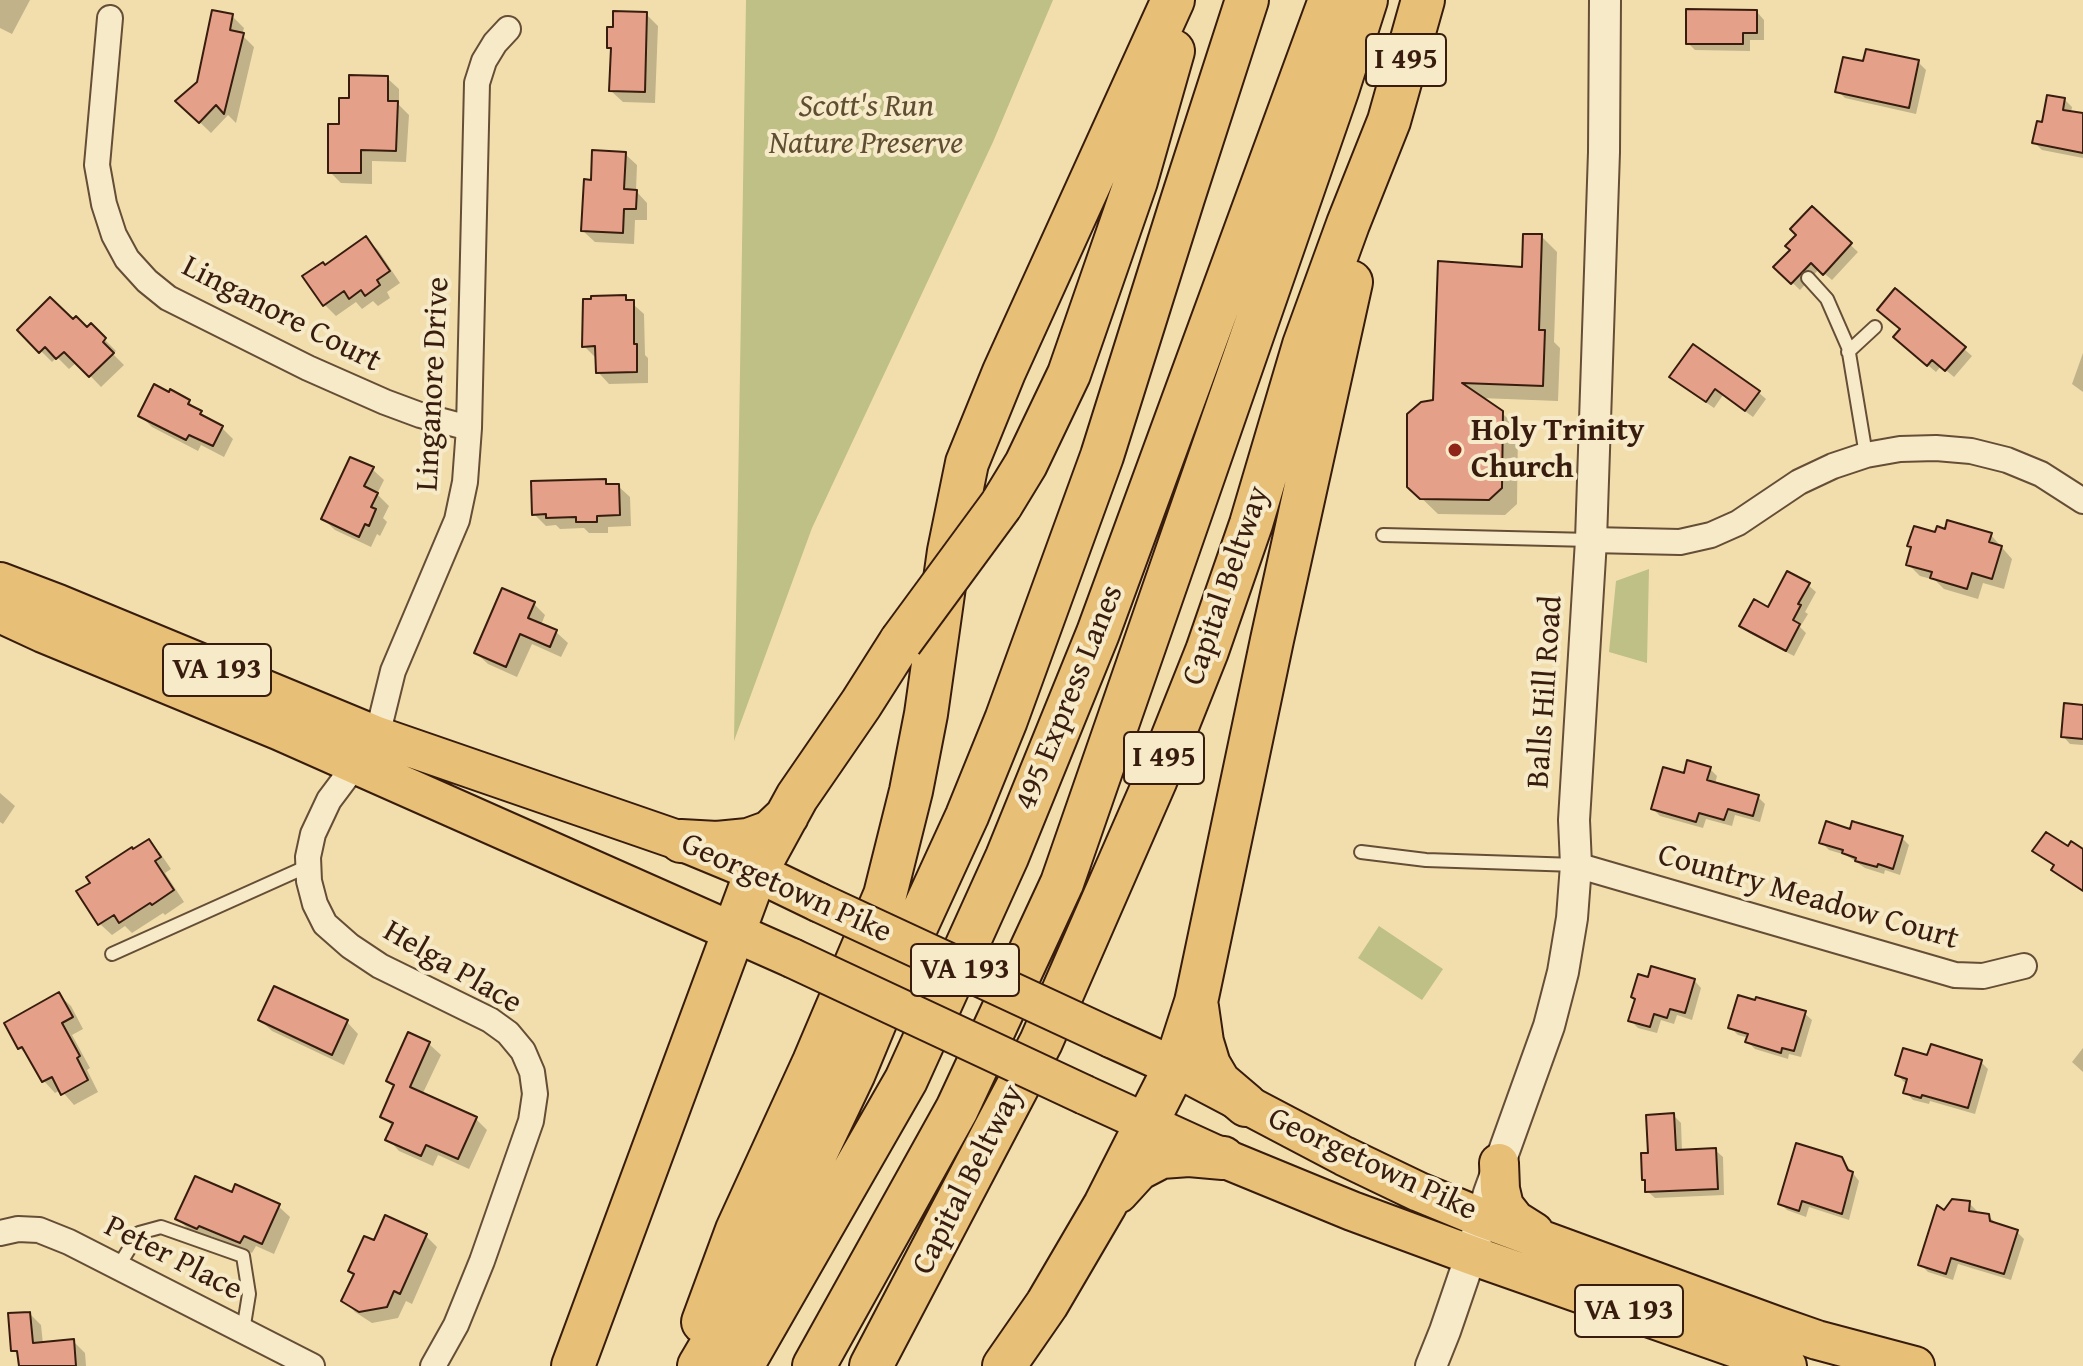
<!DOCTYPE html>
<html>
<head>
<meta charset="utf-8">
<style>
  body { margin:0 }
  canvas { display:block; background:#f1deac }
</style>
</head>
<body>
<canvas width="2083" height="1366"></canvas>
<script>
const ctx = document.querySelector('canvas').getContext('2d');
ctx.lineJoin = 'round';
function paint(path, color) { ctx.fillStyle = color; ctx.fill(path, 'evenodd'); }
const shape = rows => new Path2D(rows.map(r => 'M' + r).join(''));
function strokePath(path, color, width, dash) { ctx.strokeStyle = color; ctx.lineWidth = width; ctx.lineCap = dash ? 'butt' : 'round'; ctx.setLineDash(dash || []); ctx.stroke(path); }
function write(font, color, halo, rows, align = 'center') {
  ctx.font = font + ' "Gentium Book Plus",serif'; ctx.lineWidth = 8; ctx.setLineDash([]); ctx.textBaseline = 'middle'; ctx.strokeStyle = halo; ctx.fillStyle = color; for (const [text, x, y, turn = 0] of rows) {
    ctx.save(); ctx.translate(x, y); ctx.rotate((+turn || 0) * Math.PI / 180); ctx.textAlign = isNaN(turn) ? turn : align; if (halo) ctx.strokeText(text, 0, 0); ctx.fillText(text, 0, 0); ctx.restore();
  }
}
paint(shape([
  [746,0,1053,0,993,142,812,528,734,741],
  [1649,569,1647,663,1609,652,1616,581],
  [1379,926,1443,969,1422,1000,1358,958]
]), '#bfc086');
paint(shape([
  [0,0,30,0,12,34,0,28],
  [1757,12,1764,20,1764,40,1750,40,1750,51,1695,50,1688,43],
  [646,14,658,26,655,103,623,102,611,91,613,51,609,47],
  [232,16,244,28,242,35,254,47,236,123,228,115,211,133,178,101,198,83],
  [1918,62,1926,70,1916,114,1845,98,1838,91,1865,64],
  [387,78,399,89,399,105,409,115,406,162,372,161,372,184,341,183,330,172,341,126,351,100],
  [2065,100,2072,107,2071,113,2083,115,2083,158,2042,150,2035,143,2044,124],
  [625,154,637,165,636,191,647,203,647,220,635,220,634,244,595,242,583,231,593,182],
  [1812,209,1858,252,1832,280,1819,269,1800,290,1776,267,1792,250],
  [1541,236,1557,252,1554,342,1560,348,1558,401,1480,398,1502,413,1518,429,1517,504,1505,515,1438,514,1409,486,1435,401,1524,269],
  [366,239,378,250,400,283,387,292,390,298,378,306,373,301,362,309,356,302,336,316,324,304,325,267],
  [625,297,644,314,645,355,648,358,648,383,609,384,598,372,595,357,584,346],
  [73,322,87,330,91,326,116,351,113,354,124,365,101,387,77,362,69,369,57,357,52,362,20,330],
  [1903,344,1964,349,1972,356,1954,377,1941,366,1936,372],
  [2083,353,2083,392,2072,384],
  [1672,377,1758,392,1766,399,1753,417,1723,395,1714,408,1679,384],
  [189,402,209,421,222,428,233,439,224,457,201,445,198,451,152,427,140,415],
  [372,469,384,480,377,494,389,506,383,518,387,522,380,536,377,534,371,547,335,530,323,519],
  [605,481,610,486,618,486,630,497,631,526,608,527,608,533,589,533,584,528,560,529,556,525,546,526,534,514],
  [1936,534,1991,535,2012,559,2004,589,1983,583,1978,599,1944,589,1935,580,1920,576,1908,564],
  [1808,585,1816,592,1805,612,1808,614,1800,627,1806,633,1794,656,1749,633,1742,625],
  [534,604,545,615,541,625,556,632,568,643,561,657,532,644,517,677,488,664,476,653],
  [2083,707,2083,745,2070,744,2063,736],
  [1710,769,1717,776,1715,784,1758,797,1765,804,1760,822,1735,815,1732,826,1706,819,1703,828,1660,816,1653,809],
  [0,793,15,806,3,824,0,822],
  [1851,831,1902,838,1909,845,1900,875,1885,870,1884,874,1865,868,1846,855,1829,850,1821,842],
  [149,842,160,853,171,869,165,873,184,902,165,915,163,913,132,933,125,926,112,935,100,924,79,892],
  [1694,980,1701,988,1692,1020,1677,1015,1674,1024,1661,1020,1657,1033,1638,1028,1630,1020,1636,1000],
  [59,995,71,1006,83,1029,72,1035,90,1068,87,1070,98,1092,74,1105,61,1090,55,1093,44,1081,32,1060,20,1048],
  [1804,1013,1812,1020,1801,1057,1789,1054,1788,1059,1755,1049,1748,1042,1749,1038,1738,1035,1731,1028],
  [260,1020,347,1022,358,1034,344,1065,272,1031],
  [429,1044,441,1055,422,1095,476,1119,487,1130,469,1169,438,1155,433,1166,399,1151,388,1139,393,1127,383,1116,395,1088,388,1081],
  [2083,1048,2083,1072,2072,1062],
  [1929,1058,1981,1062,1988,1069,1975,1114,1930,1101,1929,1104,1913,1100,1906,1092,1908,1083,1904,1082,1897,1074],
  [1673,1115,1681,1123,1682,1152,1715,1150,1723,1157,1724,1195,1655,1198,1647,1191,1647,1182,1644,1179,1650,1155],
  [1841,1158,1859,1181,1849,1220,1809,1207,1806,1217,1787,1210,1780,1203],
  [233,1195,278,1206,290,1217,274,1254,256,1246,252,1253,211,1236,209,1239,189,1230,178,1219],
  [1969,1203,1977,1211,1976,1214,1988,1216,1996,1223,2017,1232,2024,1239,2011,1280,1958,1264,1953,1280,1928,1272,1920,1264,1945,1213],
  [426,1236,437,1247,412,1304,406,1301,398,1318,372,1323,355,1312,344,1300,355,1276,350,1271,375,1243],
  [30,1314,41,1325,43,1344,73,1341,85,1353,86,1366,21,1366,20,1356,13,1350]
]), '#0003');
const building = shape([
  [1686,9,1757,10,1757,33,1743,33,1743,44,1686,44,1686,9],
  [212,10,233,14,230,30,244,33,224,114,216,105,199,123,175,101,197,82,212,10],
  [613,11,647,12,645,92,609,91,611,48,607,48,607,27,613,27,613,11],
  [1866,49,1919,60,1909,108,1835,92,1843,57,1863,61,1866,49],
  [349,75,388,76,388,101,398,101,396,151,361,150,361,173,328,173,328,124,339,124,339,98,349,98,349,75],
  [2047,95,2065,98,2063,110,2083,113,2083,153,2032,143,2037,121,2042,122,2047,95],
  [592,150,626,152,624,189,637,190,636,209,624,209,623,233,581,231,584,179,591,180,592,150],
  [1812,206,1852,243,1823,275,1811,263,1791,284,1773,267,1790,250,1785,246,1796,235,1790,229,1812,206],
  [1523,234,1542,234,1539,330,1545,330,1543,386,1462,383,1503,411,1502,488,1489,500,1420,499,1407,487,1407,414,1421,402,1433,400,1438,261,1522,267,1523,234],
  [366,236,390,271,377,280,380,285,365,296,361,290,349,299,344,291,323,306,302,276,323,262,325,265,366,236],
  [1895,288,1966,347,1945,371,1932,360,1927,366,1893,337,1900,329,1877,310,1895,288],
  [626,295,626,300,634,300,634,344,637,344,637,372,596,373,595,346,582,347,583,299,591,299,591,296,626,295],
  [50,297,73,319,76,316,87,327,91,323,106,338,103,342,114,353,89,377,64,352,56,359,45,347,39,353,17,330,50,297],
  [1693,344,1760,391,1745,411,1715,389,1706,402,1669,377,1693,344],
  [154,384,169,392,170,389,190,400,188,404,202,411,200,414,223,426,213,446,189,435,186,440,138,416,154,384],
  [350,457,374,467,364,486,378,493,371,507,376,509,369,526,365,524,359,537,321,519,350,457],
  [606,479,606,484,619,484,620,515,597,516,597,522,576,522,576,517,546,518,546,514,532,515,531,481,606,479],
  [1947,520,1992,533,1989,542,2002,546,1992,579,1972,573,1967,589,1930,578,1932,572,1906,565,1911,547,1907,546,1914,526,1935,532,1937,526,1945,529,1947,520],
  [1787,571,1810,583,1798,604,1801,605,1793,620,1800,624,1786,651,1739,626,1754,599,1768,607,1787,571],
  [502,588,535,602,528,618,557,630,550,647,520,634,506,667,474,653,502,588],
  [2064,703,2083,705,2083,739,2061,737,2064,703],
  [1687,760,1711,767,1707,780,1759,795,1753,816,1728,809,1724,820,1699,813,1696,822,1651,809,1663,767,1684,773,1687,760],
  [1826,821,1850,829,1852,821,1855,822,1903,836,1893,869,1878,864,1877,867,1855,861,1856,858,1842,853,1843,850,1819,843,1826,821],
  [2046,832,2068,846,2071,841,2083,849,2083,891,2051,870,2054,865,2032,851,2046,832],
  [149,839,161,857,155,861,174,890,152,905,150,903,119,923,114,915,98,925,76,891,90,883,86,877,132,847,133,849,149,839],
  [1651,966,1695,979,1685,1013,1670,1009,1667,1018,1654,1014,1650,1027,1628,1021,1635,999,1631,997,1638,974,1648,977,1651,966],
  [274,986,348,1020,332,1055,258,1020,274,986],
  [59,992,73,1017,62,1023,80,1056,77,1058,88,1080,61,1095,52,1077,42,1082,22,1047,18,1049,4,1023,59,992],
  [1738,995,1755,1000,1756,997,1806,1011,1794,1051,1782,1048,1781,1053,1745,1042,1748,1034,1728,1028,1738,995],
  [408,1032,430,1042,410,1087,477,1117,458,1159,426,1145,421,1156,385,1140,393,1123,380,1117,394,1085,386,1081,408,1032],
  [1931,1044,1982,1060,1968,1108,1922,1095,1921,1098,1903,1093,1907,1079,1895,1075,1903,1048,1927,1055,1931,1044],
  [1674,1113,1676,1150,1716,1148,1718,1189,1645,1192,1645,1180,1642,1180,1641,1153,1648,1153,1646,1115,1674,1113],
  [1796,1143,1842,1157,1848,1170,1853,1172,1842,1214,1802,1201,1799,1211,1778,1204,1796,1143],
  [195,1176,232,1192,235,1184,280,1204,262,1244,244,1236,240,1243,199,1226,197,1229,175,1219,195,1176],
  [1952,1199,1970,1201,1969,1211,1989,1214,1990,1221,2018,1230,2004,1274,1951,1258,1946,1274,1918,1265,1937,1205,1944,1210,1952,1199],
  [385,1215,427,1234,400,1294,394,1291,387,1307,359,1312,341,1301,354,1274,348,1271,364,1236,374,1240,385,1215],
  [30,1312,33,1343,74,1339,76,1366,19,1366,17,1351,11,1351,8,1313,30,1312]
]);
paint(building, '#e5a089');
strokePath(building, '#381d0e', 2);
const service = shape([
  [1808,278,1827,299,1848,347,1866,455],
  [1848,352,1875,327],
  [1383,535,1591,540],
  [1361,852,1426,860,1576,865],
  [112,954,308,866],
  [118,1267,139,1233,161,1227,243,1256,249,1294,243,1331]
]);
const minor = shape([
  [110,18,97,165,104,204,114,235,127,259,147,281,168,298,308,368,385,402,420,415,469,428],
  [1591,540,1680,542,1711,535,1738,523,1799,482,1833,466,1866,455,1900,449,1936,448,1971,451,2007,460,2041,474,2083,501],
  [1576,865,1955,975,1983,976,2024,966],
  [0,1233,18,1229,39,1230,69,1242,312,1366],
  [433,1366,456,1325,482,1261,531,1121,535,1094,532,1072,523,1051,508,1033,490,1020,380,966,350,946,325,924,315,904,309,881,308,857,313,834,329,800,377,736,393,671,457,520,465,482,469,428,477,83,484,61,495,43,508,29]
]);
const tertiary = shape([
  [1431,1366,1445,1331,1471,1255,1489,1193,1549,1026,1563,972,1572,918,1576,865,1574,820,1591,540,1604,152,1605,0]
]);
const primary = shape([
  [0,582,58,604,377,736,681,841,756,872,818,902],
  [0,613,43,633,278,730,792,958],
  [1111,1038,1175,1067,1344,1156,1419,1192,1482,1218,1777,1326,1817,1340,1915,1366],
  [1085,1095,1223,1158,1352,1211,1471,1255,1787,1366],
  [1499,1163,1500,1189,1504,1206,1515,1220,1534,1232]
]);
const motorway = shape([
  [1001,505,1026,464,1069,374,1136,181,1173,51],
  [681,841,717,843,748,840,770,832,787,816],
  [1197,1007,1202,1042,1209,1065,1219,1082,1246,1105],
  [1117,1192,1138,1169,1161,1157,1189,1155,1223,1158],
  [703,1322,737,1230,814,1062,885,895,911,791,926,714,949,551,967,463,1004,372,1173,0],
  [573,1366,756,872,797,797,861,704,901,641],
  [699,1366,748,1283,794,1199,854,1073,900,962,967,816,1006,720,1102,456,1183,198,1247,0],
  [742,1366,906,1080,1007,857,1098,633,1330,0],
  [814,1366,957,1109,1062,883,1337,91,1366,0],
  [871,1366,1041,1042,1156,779,1207,651,1251,524,1304,345,1348,224,1389,121,1423,0],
  [1004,1366,1047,1304,1105,1205,1175,1067,1196,1002,1272,640,1351,282]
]);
strokePath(service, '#664d36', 16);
strokePath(minor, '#664d36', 28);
strokePath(tertiary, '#664d36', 34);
strokePath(primary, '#381d0e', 42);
strokePath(motorway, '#381d0e', 46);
strokePath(service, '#f6eac9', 12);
strokePath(minor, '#f6eac9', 24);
strokePath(tertiary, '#f6eac9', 30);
strokePath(primary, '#e8bf76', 38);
strokePath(motorway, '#e8bf76', 42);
const primaryBridge = shape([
  [818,902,1111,1038],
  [792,958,1085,1095]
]);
const motorwayBridge = shape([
  [901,641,1001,505]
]);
strokePath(primaryBridge, '#381d0e', 42, []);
strokePath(motorwayBridge, '#381d0e', 46, []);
strokePath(primaryBridge, '#e8bf76', 38);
strokePath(motorwayBridge, '#e8bf76', 42);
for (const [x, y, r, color] of [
  [1455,450,8,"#8f2418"]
]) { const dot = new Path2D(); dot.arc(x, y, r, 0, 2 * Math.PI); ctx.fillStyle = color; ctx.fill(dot); strokePath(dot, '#f6eac9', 3); }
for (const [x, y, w] of [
  [1406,60,80],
  [217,670,108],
  [1164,758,80],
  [965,970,108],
  [1629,1311,108]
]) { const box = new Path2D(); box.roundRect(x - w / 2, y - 26, w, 52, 6); ctx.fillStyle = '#f6eac9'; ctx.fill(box); strokePath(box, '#381d0e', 2); }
write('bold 30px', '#381d0e', null, [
  ["I 495",1406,60],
  ["VA 193",217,670],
  ["I 495",1164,758],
  ["VA 193",965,970],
  ["VA 193",1629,1311]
]);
write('italic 32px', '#604e32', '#f6eac9', [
  ["Scott's Run",866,108],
  ["Nature Preserve",866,145]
]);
write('32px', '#381d0e', '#f6eac9', [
  ["Linganore Court",281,315,27],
  ["Linganore Drive",434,384,-87],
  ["Capital Beltway",1227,586,-71],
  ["Balls Hill Road",1546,692,-86],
  ["495 Express Lanes",1070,698,-68],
  ["Georgetown Pike",786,889,24],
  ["Country Meadow Court",1808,898,16],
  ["Helga Place",452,968,30],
  ["Georgetown Pike",1372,1165,25],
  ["Capital Beltway",969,1180,-63],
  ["Peter Place",173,1259,27]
]);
write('bold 32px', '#381d0e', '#f6eac9', [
  ["Holy Trinity",1471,432],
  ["Church",1471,469]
], 'left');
</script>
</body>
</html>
